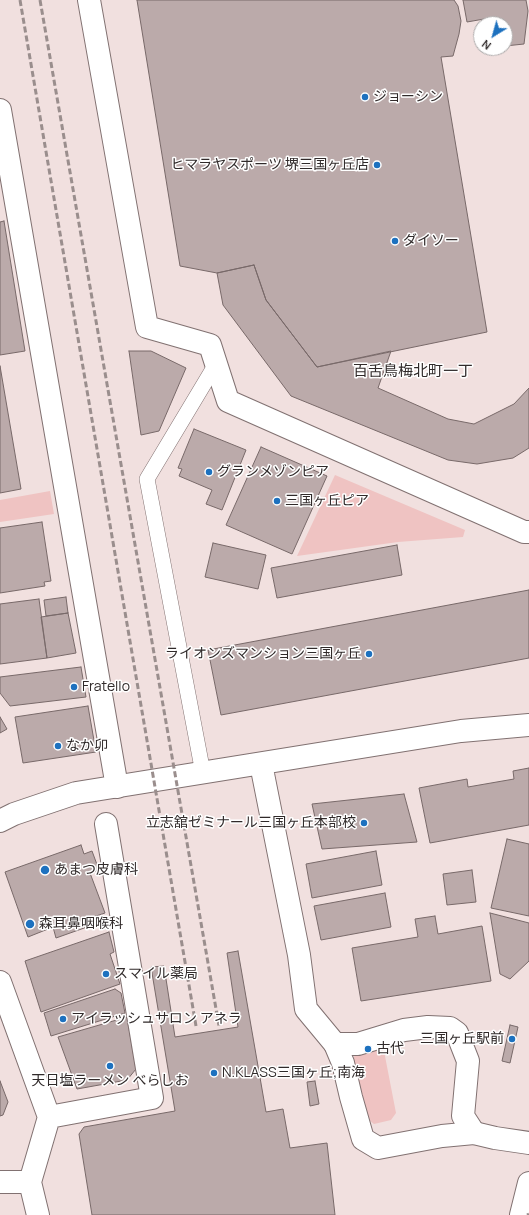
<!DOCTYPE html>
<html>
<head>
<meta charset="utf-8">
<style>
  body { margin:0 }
  #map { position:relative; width:529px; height:1215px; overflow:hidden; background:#f1e0df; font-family:Manrope,sans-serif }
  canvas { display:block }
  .north { position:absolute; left:473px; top:16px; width:40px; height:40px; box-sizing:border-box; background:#fff; border:1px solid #acaaaa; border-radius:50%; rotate:217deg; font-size:11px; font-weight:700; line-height:16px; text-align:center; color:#302a2a }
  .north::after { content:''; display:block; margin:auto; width:14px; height:18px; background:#1d71bf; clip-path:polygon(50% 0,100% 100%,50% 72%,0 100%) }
</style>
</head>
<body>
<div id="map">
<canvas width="529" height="1215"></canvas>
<div class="north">N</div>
</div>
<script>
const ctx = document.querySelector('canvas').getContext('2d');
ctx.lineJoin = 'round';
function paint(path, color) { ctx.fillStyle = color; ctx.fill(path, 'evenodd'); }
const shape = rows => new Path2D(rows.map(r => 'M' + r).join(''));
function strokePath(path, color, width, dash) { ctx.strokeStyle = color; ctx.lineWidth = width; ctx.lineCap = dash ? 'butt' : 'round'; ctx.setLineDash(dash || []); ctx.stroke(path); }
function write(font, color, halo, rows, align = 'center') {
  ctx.font = font + ' Manrope,"Noto Sans JP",sans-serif'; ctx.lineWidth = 3; ctx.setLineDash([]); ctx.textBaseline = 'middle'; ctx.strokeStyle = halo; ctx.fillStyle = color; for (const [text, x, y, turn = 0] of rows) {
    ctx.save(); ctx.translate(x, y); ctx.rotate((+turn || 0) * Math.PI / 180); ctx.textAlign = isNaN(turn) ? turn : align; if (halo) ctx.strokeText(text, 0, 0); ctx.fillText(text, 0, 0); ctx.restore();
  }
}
paint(shape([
  [335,475,465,530,463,537,398,542,297,556],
  [50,491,54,514,0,522,0,500],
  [379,1046,384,1051,396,1113,391,1120,374,1124,365,1117,353,1060,355,1054]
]), '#efc3c2');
const building = shape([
  [137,0,454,0,458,6,461,21,459,34,453,56,441,57,487,332,317,367,266,300,254,265,217,273,180,266,137,0],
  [463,0,526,0,528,11,524,44,505,46,505,24,485,24,484,19,467,22,463,0],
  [4,221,25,351,0,355,0,222,4,221],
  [254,265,266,300,317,367,391,351,378,388,448,419,474,424,514,404,529,388,529,448,513,458,477,464,448,460,291,396,223,305,217,273,254,265],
  [129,351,151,351,186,368,159,431,141,435,129,351],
  [0,366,21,489,0,493,0,366],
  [194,429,246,450,222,510,206,504,212,490,179,476,182,469,178,468,194,429],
  [261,447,327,476,292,554,226,525,261,447],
  [42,522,51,581,44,582,45,586,0,593,0,528,42,522],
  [213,543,266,555,258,589,205,577,213,543],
  [397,545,402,575,277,598,271,568,397,545],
  [529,590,529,658,221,715,208,650,529,590],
  [66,597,68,613,46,616,44,600,66,597],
  [39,599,47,658,0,664,0,604,39,599],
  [68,613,76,653,47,658,41,617,68,613],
  [81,667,86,697,10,706,0,693,0,677,81,667],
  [88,706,96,752,23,763,15,717,88,706],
  [0,717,7,729,0,733,0,717],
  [529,768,529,825,430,843,419,788,467,779,468,787,514,779,513,771,529,768],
  [404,794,417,842,322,849,312,804,404,794],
  [507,839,529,844,529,916,491,908,507,839],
  [81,845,84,854,92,851,99,870,90,873,105,913,84,920,87,927,56,938,53,927,28,937,5,872,81,845],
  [376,851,382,885,312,898,306,864,376,851],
  [472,870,476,902,447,905,443,874,472,870],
  [385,893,391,927,321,940,314,906,385,893],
  [490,913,529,923,529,961,510,979,500,974,490,913],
  [435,916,438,934,482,926,491,981,361,1001,352,948,418,937,415,919,435,916],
  [109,932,114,952,110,954,120,984,41,1012,25,961,109,932],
  [238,951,266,1112,283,1109,290,1148,327,1143,335,1215,92,1215,79,1134,84,1127,175,1111,151,967,164,966,175,1037,238,1027,227,953,238,951],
  [115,989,121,993,125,1013,51,1036,44,1013,115,989],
  [127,1017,136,1069,127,1080,77,1089,58,1037,127,1017],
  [510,1025,518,1027,510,1063,502,1061,510,1025],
  [0,1081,8,1102,3,1115,0,1116,0,1081],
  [315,1081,319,1104,310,1106,307,1082,315,1081]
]);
paint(building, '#baa');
strokePath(building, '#786969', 1);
const lane = shape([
  [203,773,147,479,216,364]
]);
const street = shape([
  [89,0,147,327,210,345,228,401,524,532,529,532],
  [0,110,117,787],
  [0,982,49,1117,30,1182,38,1215],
  [428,1027,450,1028,457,1033,468,1061,463,1116,474,1133,442,1136,378,1148,363,1139,351,1097,343,1063,335,1044,358,1044,404,1030,428,1027],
  [49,1117,152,1098,106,824],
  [0,1182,30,1182]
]);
const secondary = shape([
  [261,764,299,955,306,1009,335,1044],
  [0,821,14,814,76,793,461,731,529,725],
  [474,1133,495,1138,529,1143]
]);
const highway = shape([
  [521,1215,529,1183]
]);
strokePath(lane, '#817171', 16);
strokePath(street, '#817171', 24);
strokePath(secondary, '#817171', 24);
strokePath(highway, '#817171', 24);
strokePath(lane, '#fff', 15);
strokePath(street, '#fff', 22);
strokePath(secondary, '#fff', 22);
strokePath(highway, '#fff', 22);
strokePath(shape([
  [20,0,196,1026],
  [40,0,219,1026],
  [527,1215,529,1214]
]), '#9a8e8d', 3, [6, 3]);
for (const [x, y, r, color] of [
  [365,97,4,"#1d71bf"],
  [377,165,4,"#1d71bf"],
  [395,241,4,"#1d71bf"],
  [209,472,4,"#1d71bf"],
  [277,501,4,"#1d71bf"],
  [369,654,4,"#1d71bf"],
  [74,687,4,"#1d71bf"],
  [58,746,4,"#1d71bf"],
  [364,823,4,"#1d71bf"],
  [45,870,5,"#1d71bf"],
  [30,924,5,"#1d71bf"],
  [106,974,4,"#1d71bf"],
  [63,1019,4,"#1d71bf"],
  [512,1039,4,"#1d71bf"],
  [368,1049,4,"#1d71bf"],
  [110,1066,4,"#1d71bf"],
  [214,1073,4,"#1d71bf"]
]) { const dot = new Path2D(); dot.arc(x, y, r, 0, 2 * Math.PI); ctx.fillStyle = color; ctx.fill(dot); strokePath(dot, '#fff', 1.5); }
write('14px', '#302a2a', '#fff', [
  ["ジョーシン",373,97],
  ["ヒマラヤスポーツ 堺三国ヶ丘店",369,165,"right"],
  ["ダイソー",403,241],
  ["グランメゾンピア",217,472],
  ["三国ヶ丘ピア",285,501],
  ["ライオンズマンション三国ヶ丘",361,654,"right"],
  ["Fratello",82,687],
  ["なか卯",66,746],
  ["立志舘ゼミナール三国ヶ丘本部校",356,823,"right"],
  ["あまつ皮膚科",54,870],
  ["森耳鼻咽喉科",39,924],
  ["スマイル薬局",114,974],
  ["アイラッシュサロン アネラ",71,1019],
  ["三国ヶ丘駅前",504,1039,"right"],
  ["古代",376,1049],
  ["N.KLASS三国ヶ丘;南海",222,1073],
  ["天日塩ラーメン べらしお",110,1081,"center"]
], 'left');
write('15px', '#302a2a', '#fff', [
  ["百舌鳥梅北町一丁",413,372]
]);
</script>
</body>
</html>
